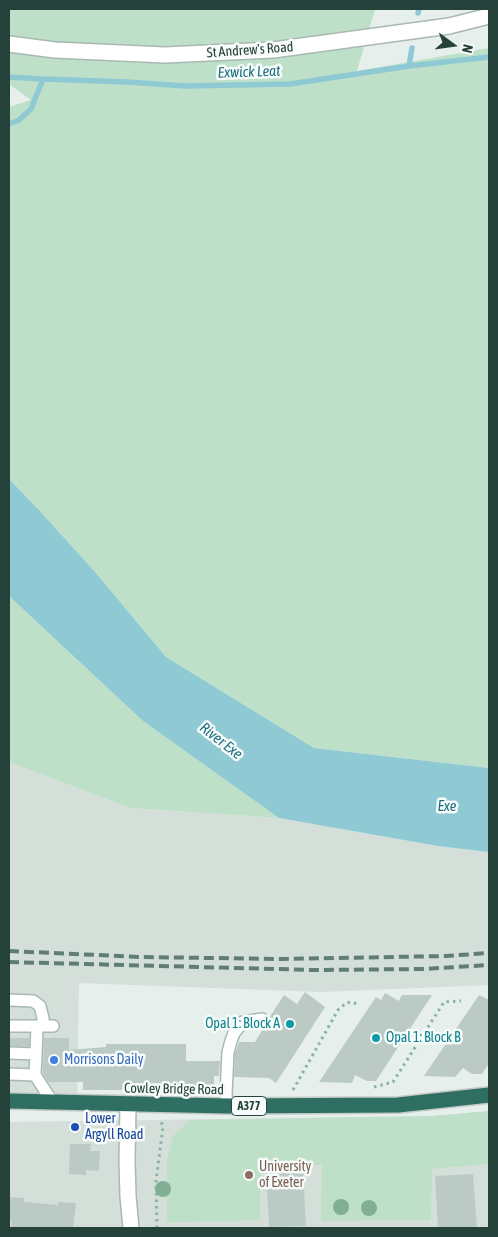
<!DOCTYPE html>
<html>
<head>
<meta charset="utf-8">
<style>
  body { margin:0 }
  #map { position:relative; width:498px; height:1237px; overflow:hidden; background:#e6efeb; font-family:"Asap Condensed",sans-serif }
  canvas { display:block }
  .frame { position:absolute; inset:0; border:10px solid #24423a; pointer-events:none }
  .north { position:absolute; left:428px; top:20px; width:50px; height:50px; -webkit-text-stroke:4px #f7fbf9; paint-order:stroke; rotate:104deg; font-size:14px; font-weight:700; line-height:20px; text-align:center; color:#24423a }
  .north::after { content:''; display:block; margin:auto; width:18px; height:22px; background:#24423a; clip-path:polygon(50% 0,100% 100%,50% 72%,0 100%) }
</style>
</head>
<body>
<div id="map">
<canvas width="498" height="1237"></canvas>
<div class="frame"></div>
<div class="north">N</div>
</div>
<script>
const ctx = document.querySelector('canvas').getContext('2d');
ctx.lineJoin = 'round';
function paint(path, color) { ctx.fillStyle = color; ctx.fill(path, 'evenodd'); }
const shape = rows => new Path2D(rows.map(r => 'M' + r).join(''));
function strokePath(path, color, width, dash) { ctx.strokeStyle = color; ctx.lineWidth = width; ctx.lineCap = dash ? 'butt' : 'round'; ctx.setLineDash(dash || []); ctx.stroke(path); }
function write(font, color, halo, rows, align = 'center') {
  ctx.font = font + ' "Asap Condensed",sans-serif'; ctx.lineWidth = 5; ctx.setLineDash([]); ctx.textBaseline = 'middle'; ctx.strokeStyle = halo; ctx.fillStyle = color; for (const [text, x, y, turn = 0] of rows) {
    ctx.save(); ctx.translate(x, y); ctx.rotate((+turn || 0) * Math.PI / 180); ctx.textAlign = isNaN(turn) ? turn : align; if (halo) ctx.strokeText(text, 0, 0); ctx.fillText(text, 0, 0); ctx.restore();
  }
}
paint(shape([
  [9,762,130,808,279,818,438,846,489,852,489,985,321,992,79,983,77,1096,9,1096],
  [489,1111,489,1228,9,1228,9,1122,433,1116]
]), '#d4dfda');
paint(shape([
  [9,9,375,9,357,71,489,48,489,768,314,748,166,657,96,573,38,509,9,479,9,107,31,100,9,84],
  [9,596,143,721,279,818,130,808,9,762],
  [489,1111,489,1172,488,1164,432,1169,431,1220,321,1221,322,1165,261,1166,260,1220,192,1222,167,1222,167,1161,173,1136,190,1120,433,1116]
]), '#bfe0c8');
paint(shape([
  [9,479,38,509,96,573,166,657,314,748,489,768,489,852,438,846,279,818,143,721,9,596]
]), '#8ec9d4');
strokePath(shape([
  [418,13,419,9],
  [409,66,412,48],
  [9,77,43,79,128,82,185,86,290,84,409,66,489,57],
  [9,124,19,120,31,109,43,79]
]), '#8ec9d4', 5.5);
paint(shape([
  [305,992,325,1007,276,1083,269,1078,234,1077,235,1053,239,1042,255,1042,265,1026,269,1022,269,1018,284,995,297,1004],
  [385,993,399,1001,402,995,432,995,376,1081,367,1081,355,1075,352,1083,319,1082,376,997,381,1000],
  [479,995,489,1000,489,1063,482,1074,472,1074,463,1068,455,1077,424,1076],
  [9,1038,29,1038,29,1046,9,1046],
  [44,1038,69,1038,69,1050,106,1047,106,1044,186,1044,186,1061,220,1061,219,1076,214,1076,214,1087,161,1088,129,1090,83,1090,83,1082,48,1082,43,1073],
  [70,1144,91,1144,90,1151,100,1151,99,1171,86,1170,86,1175,69,1174],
  [303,1170,306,1226,269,1227,266,1172],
  [473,1174,477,1228,438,1228,435,1176],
  [9,1197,24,1198,24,1202,58,1205,58,1202,76,1203,73,1228,11,1228,12,1221,9,1221]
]), '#bbcac4');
const lane = shape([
  [9,1000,33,1001,40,1006,43,1018,43,1026],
  [9,1026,53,1026],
  [9,1053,36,1054,35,1075],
  [36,1054,37,1026],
  [9,1074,35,1075,53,1103],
  [227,1106,226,1094,228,1052,231,1041,234,1033,243,1022,262,1019]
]);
const street = shape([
  [9,44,55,50,165,55,273,50,449,26,489,16],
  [128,1105,127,1161,128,1196,131,1228]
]);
const highway = shape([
  [9,1101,227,1106,398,1105,489,1095]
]);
strokePath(lane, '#a8b8b2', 14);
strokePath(street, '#a8b8b2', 18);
strokePath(highway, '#c2cac8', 18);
strokePath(shape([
  [374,1087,393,1082,444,1002,461,1001],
  [293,1090,338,1010,346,1003,352,1002,357,1004],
  [157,1228,156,1181,163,1127,161,1121]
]), '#86b3a5', 3, [2.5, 4]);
strokePath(lane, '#fff', 11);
strokePath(street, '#fff', 15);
strokePath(highway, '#2f6f62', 15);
strokePath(shape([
  [9,951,141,957,282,959,446,956,489,953],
  [9,962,313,970,423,969,489,965]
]), '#5f7d75', 4, [10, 5]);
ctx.fillStyle = '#80af93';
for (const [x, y] of [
  [163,1189],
  [341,1207],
  [369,1208]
]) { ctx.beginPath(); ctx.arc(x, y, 8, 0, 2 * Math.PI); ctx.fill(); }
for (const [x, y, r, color] of [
  [290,1024,5,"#0f9aa8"],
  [376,1038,5,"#0f9aa8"],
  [54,1060,5,"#3f7fe0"],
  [75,1127,5,"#1a4fb4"],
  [249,1175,5,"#8d6e63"]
]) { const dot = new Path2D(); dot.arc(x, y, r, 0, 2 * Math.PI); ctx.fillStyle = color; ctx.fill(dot); strokePath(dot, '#f7fbf9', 2); }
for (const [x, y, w] of [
  [249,1106,35]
]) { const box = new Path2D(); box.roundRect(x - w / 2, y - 9.5, w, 19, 4); ctx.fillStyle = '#f7fbf9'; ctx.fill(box); strokePath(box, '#24423a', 1); }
write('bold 12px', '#24423a', null, [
  ["A377",249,1106]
]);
write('14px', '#24423a', '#f7fbf9', [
  ["St Andrew's Road",250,50,-4],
  ["Cowley Bridge Road",174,1089,1]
]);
write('14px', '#0d838f', '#f7fbf9', [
  ["Opal 1: Block A",280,1024],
  ["Opal 1: Block B",386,1038,"left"]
], 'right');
write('14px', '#366cbe', '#f7fbf9', [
  ["Morrisons Daily",64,1060]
], 'left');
write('14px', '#164399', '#f7fbf9', [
  ["Lower",85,1119],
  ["Argyll Road",85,1135]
], 'left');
write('14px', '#785e54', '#f7fbf9', [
  ["University",259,1167],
  ["of Exeter",259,1183]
], 'left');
write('italic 15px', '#1c6f80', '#f7fbf9', [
  ["Exwick Leat",249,72,-2],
  ["River Exe",221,741,38],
  ["Exe",447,806]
]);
</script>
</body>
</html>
